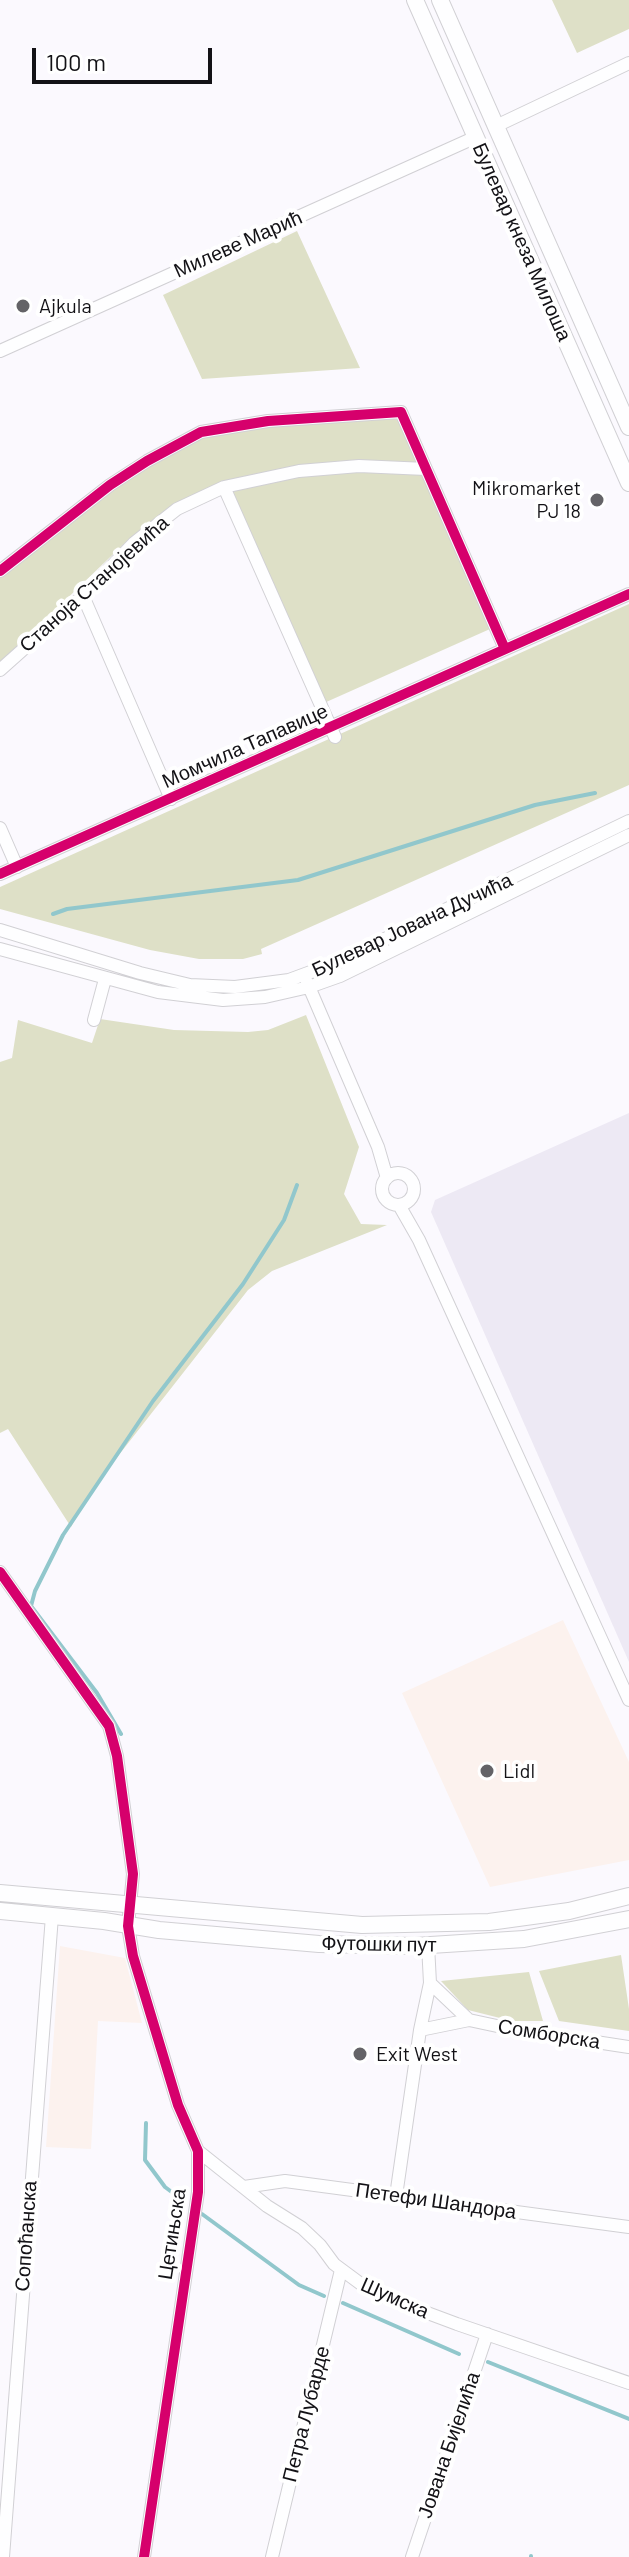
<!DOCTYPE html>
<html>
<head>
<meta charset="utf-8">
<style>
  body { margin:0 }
  #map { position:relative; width:629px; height:2557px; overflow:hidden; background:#fbf9fe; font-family:Barlow,sans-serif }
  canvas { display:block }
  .scale { position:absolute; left:32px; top:48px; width:180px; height:36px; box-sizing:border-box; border:4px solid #131216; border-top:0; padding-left:10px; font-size:24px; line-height:28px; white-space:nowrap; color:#131216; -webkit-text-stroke:6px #fff; paint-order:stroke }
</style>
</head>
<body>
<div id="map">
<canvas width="629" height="2557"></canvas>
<div class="scale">100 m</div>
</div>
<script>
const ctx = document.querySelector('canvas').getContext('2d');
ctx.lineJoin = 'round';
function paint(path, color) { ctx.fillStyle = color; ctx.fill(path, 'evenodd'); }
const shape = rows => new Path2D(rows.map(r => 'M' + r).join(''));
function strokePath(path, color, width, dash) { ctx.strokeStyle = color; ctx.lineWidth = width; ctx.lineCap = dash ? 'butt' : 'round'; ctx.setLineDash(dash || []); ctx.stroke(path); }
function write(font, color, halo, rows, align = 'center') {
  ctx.font = font + ' Barlow,sans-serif'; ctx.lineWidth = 8; ctx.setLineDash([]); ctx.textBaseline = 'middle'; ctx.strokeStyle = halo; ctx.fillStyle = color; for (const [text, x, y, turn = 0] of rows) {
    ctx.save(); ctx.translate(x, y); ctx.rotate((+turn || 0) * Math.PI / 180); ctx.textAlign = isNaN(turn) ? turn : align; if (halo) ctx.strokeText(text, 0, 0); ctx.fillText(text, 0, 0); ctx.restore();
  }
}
paint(shape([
  [563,1620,629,1762,629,1860,490,1887,402,1693],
  [60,1946,125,1958,142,2023,98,2021,91,2149,46,2147]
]), '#fcf2ee');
paint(shape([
  [629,1113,629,1662,431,1212,435,1200]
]), '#ede9f4');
paint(shape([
  [552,0,629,0,629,29,577,53],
  [297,231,360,368,202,379,163,295],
  [399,418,419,465,298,465,226,481,173,505,129,539,0,663,0,576,115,487,199,437,267,427],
  [359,471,423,474,490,629,324,703,230,490,300,475],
  [629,604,629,785,261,949,262,954,243,959,199,959,150,950,0,909,0,887],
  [306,1015,359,1147,344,1194,361,1224,387,1225,272,1271,248,1290,93,1488,71,1527,8,1429,0,1433,0,1062,12,1058,18,1020,92,1043,100,1019,174,1030,248,1032,268,1030],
  [621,1955,629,2009,629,2031,559,2021,539,1971],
  [529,1972,543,2021,512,2021,468,2010,441,1981]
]), '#dee0c7');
strokePath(shape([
  [53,914,67,909,298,880,535,805,595,793],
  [121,1734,97,1693,31,1606,35,1591,63,1535,153,1401,243,1284,284,1220,297,1185],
  [146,2123,145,2160,165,2187,185,2202],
  [202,2214,299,2285,324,2296],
  [343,2303,459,2354],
  [488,2362,629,2419],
  [531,2557,531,2556]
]), '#91c7cc', 4);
const minor = shape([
  [496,126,629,63],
  [0,351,476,137],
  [224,487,335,737],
  [0,571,110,485,147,461,201,432,268,421,401,412,505,649],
  [83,596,171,799],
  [0,670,83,596,134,543,177,509,224,487,299,471,359,466,426,469],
  [0,828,17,867],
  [0,874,629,594],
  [0,930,140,973,190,985,235,987,289,980,335,963,629,821],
  [0,949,158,992,223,1000,265,997,309,987,340,976,629,835],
  [307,982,378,1147,387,1178],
  [94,1020,105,979],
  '382 1189a16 16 0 1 1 32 0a16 16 0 1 1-32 0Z',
  [399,1205,419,1240,629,1700],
  [0,1572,109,1726,117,1756,133,1874,128,1926,133,1956,178,2105,198,2151,198,2192,144,2557],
  [430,1983,469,2020,511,2029,629,2047],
  [420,2030,469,2020],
  [198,2151,267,2206,302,2228,320,2245,334,2264,365,2287,382,2296,457,2324,629,2383],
  [244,2187,285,2181,629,2227],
  [396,2196,420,2030,430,1983,428,1945],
  [3,2557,52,1916],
  [272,2557,341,2270],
  [412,2557,487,2334]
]);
const major = shape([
  [415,0,629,483],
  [440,0,629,427],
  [0,1893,362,1925,489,1922,569,1911,629,1896],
  [0,1911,104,1921,159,1930,319,1944,415,1946,524,1939,629,1919]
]);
strokePath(minor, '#d1d0d4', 14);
strokePath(major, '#d1d0d4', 18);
strokePath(minor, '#fefeff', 12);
strokePath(major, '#fefeff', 16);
strokePath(shape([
  [0,571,110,485,147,461,201,432,268,421,401,412,505,649],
  [0,874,629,594],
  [0,1572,109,1726,117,1756,133,1874,128,1926,133,1956,178,2105,198,2151,198,2192,144,2557]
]), '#d6006c', 10);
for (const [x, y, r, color] of [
  [23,306,8,"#646367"],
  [597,500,8,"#646367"],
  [487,1771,8,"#646367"],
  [360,2054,8,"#646367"]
]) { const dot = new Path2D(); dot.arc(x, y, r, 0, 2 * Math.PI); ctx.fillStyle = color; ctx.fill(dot); strokePath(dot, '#fff', 3); }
write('20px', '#131216', '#fff', [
  ["Булевар кнеза Милоша",522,242,66],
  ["Милеве Марић",238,244,-24],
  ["Станоја Станојевића",94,584,-42],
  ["Момчила Тапавице",245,746,-24],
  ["Булевар Јована Дучића",412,925,-25],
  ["Футошки пут",379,1944,1],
  ["Сомборска",549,2034,9],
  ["Петефи Шандора",436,2201,8],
  ["Цетињска",172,2234,-81],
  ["Сопоћанска",26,2236,-86],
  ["Шумска",395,2298,24],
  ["Петра Лубарде",306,2414,-76],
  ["Јована Бијелића",449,2445,-71]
]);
write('20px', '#131216', '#fff', [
  ["Ajkula",39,306],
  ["Mikromarket",581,488,"right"],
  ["PJ 18",581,511,"right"],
  ["Lidl",503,1771],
  ["Exit West",376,2054]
], 'left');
</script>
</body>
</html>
